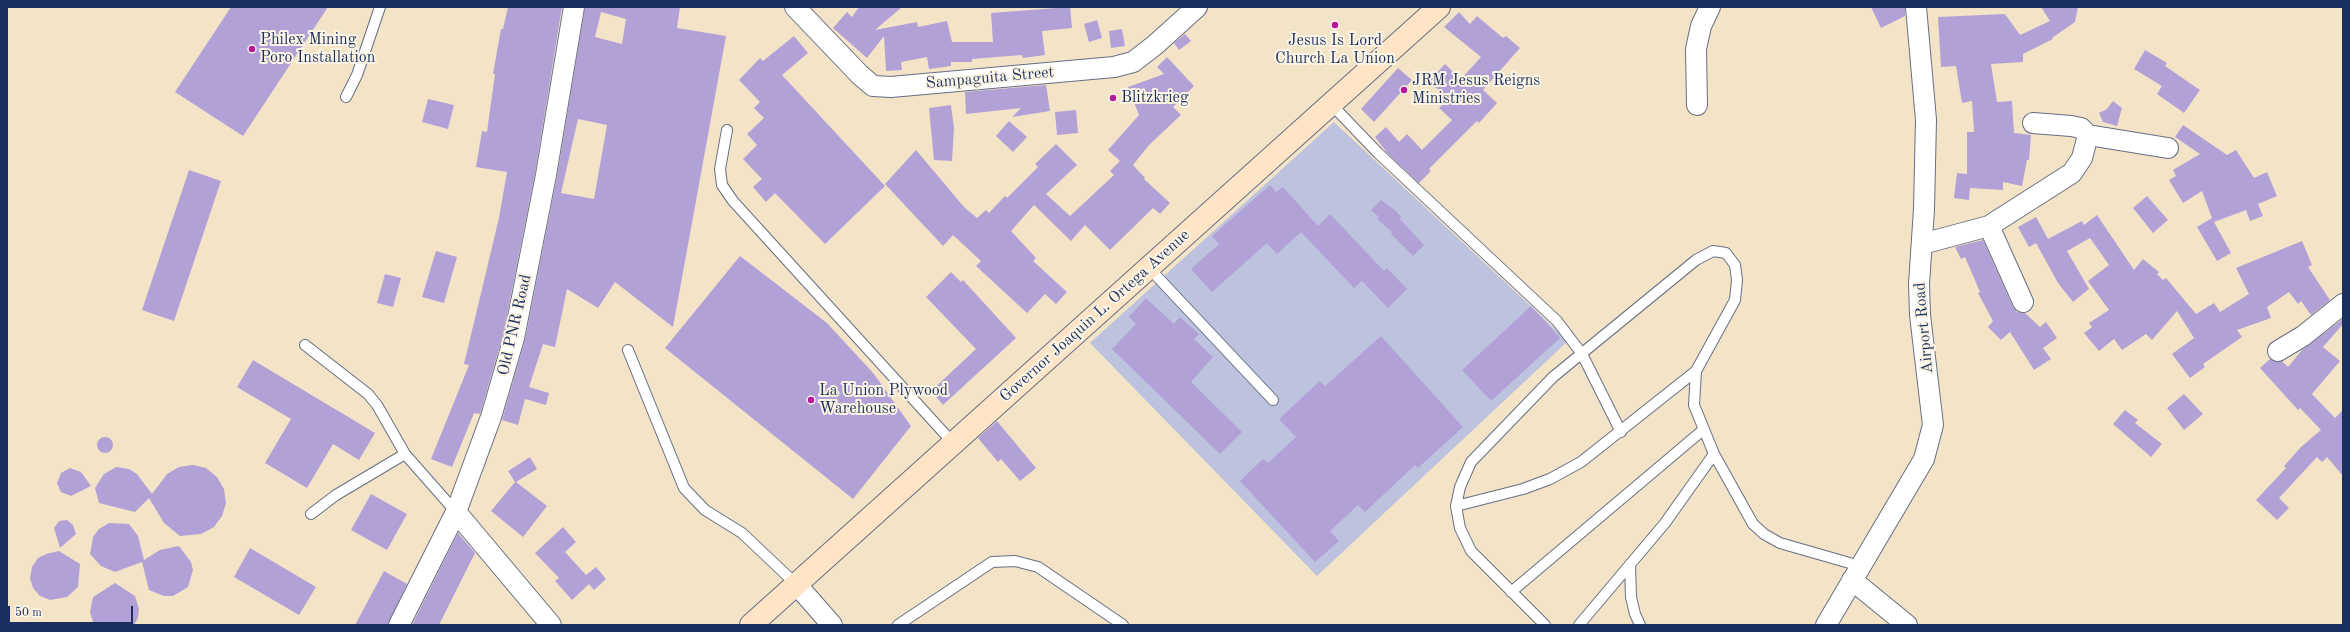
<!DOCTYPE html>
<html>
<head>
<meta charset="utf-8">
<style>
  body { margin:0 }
  #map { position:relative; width:2350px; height:632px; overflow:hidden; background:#f3e4c8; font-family:"Old Standard TT",serif }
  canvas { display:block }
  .frame { position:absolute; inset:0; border:8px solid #1b2f5e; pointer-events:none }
  .scale { position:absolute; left:8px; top:606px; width:125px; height:18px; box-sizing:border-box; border:2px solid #1b2f5e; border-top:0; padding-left:5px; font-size:12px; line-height:14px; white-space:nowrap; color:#1b2f5e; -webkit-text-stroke:3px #fcf5e5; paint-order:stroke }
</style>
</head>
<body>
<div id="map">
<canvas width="2350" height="632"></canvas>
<div class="frame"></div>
<div class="scale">50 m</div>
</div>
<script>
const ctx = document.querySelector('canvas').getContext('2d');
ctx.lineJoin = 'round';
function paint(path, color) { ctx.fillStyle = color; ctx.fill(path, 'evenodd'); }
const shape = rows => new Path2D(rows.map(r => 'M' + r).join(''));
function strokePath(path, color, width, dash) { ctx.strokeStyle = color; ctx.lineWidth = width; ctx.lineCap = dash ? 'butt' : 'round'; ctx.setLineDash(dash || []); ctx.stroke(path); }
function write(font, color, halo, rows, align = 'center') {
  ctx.font = font + ' "Old Standard TT",serif'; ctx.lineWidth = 4; ctx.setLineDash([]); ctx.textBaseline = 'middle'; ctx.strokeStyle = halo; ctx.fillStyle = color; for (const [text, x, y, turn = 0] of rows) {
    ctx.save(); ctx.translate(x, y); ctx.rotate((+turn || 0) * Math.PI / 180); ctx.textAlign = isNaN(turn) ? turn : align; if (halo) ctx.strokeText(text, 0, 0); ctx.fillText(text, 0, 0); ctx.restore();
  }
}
paint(shape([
  [1334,122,1568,341,1317,576,1090,343]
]), '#bdc3de');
paint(shape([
  [231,7,328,7,243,136,175,92],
  [508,7,562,7,535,173,503,335,480,414,474,413,452,467,431,459,469,365,464,364,499,218,507,172,476,167,482,131,487,132,495,74,493,74,501,29,503,29],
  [585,7,680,7,677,28,726,36,673,327,615,282,598,308,567,289,555,347,543,344,529,387,549,393,546,405,525,399,518,425,502,420,525,340,557,177],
  [601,12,626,19,622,44,595,37],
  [578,119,607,125,594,199,561,193],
  [859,7,902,7,875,30,917,22,918,27,947,21,952,42,993,42,991,13,1070,7,1072,28,1042,31,1045,55,1023,58,1022,55,972,59,972,62,951,62,951,66,929,69,927,57,901,62,902,70,886,71,884,36,867,58,833,28,847,12,852,17],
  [1871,7,1905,7,1905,16,1881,28],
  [2041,7,2078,7,2075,22,2052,38,2053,39,2023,54,2023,62,1991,64,1997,102,2012,101,2014,133,2031,135,2029,160,2027,160,2022,186,2003,182,2003,190,1970,188,1969,200,1954,198,1957,173,1967,174,1967,132,1974,132,1972,101,1962,103,1956,66,1941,67,1938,17,2005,14,2020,35,2050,21],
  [1459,12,1470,24,1477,16,1503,38,1506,36,1520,48,1483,90,1497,103,1479,123,1477,121,1429,169,1431,171,1419,183,1388,154,1375,137,1386,127,1399,142,1407,134,1422,150,1452,120,1439,108,1448,99,1429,81,1445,64,1461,79,1481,57,1444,27],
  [1097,20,1102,38,1089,42,1084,24],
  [1122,29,1125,46,1111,48,1109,31],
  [1185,34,1191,41,1179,50,1174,43],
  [794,36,808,53,782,75,885,186,825,244,775,193,766,202,753,187,762,179,743,159,757,145,747,134,764,118,754,108,760,102,739,80,760,58,763,61],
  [2145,50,2167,63,2165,66,2200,90,2184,113,2157,94,2162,86,2134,69],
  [1167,57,1194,86,1173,107,1181,115,1149,145,1133,165,1145,178,1144,179,1170,203,1160,214,1153,208,1110,250,1085,225,1071,241,1034,205,1011,231,1036,258,1033,261,1067,292,1056,304,1045,294,1027,313,976,266,981,261,953,235,943,246,885,184,916,150,964,207,977,218,986,210,989,213,1005,196,1007,198,1038,167,1035,164,1056,144,1077,165,1046,194,1070,216,1114,175,1110,171,1120,161,1108,150,1139,115,1128,87,1164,74,1157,67],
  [1398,68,1412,80,1374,122,1361,109],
  [1046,85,1050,111,1012,117,1021,108,966,114,965,92],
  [428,99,454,105,448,129,422,122],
  [2113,101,2122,108,2117,126,2103,122,2099,113,2107,109],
  [951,105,954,128,952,161,934,160,929,108],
  [1076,110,1078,133,1057,135,1055,112],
  [1009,121,1027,137,1013,152,996,136],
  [2183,125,2227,155,2236,150,2254,178,2267,172,2277,196,2258,204,2263,216,2250,221,2246,210,2214,222,2231,253,2217,261,2197,227,2212,218,2202,191,2183,203,2169,180,2176,176,2173,170,2200,154,2175,137],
  [189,170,221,181,174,321,142,310],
  [1270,185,1276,192,1283,187,1318,226,1330,214,1384,271,1387,268,1407,289,1388,308,1362,281,1354,288,1301,232,1277,254,1267,243,1212,292,1191,269,1219,244,1212,236],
  [2147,196,2168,220,2153,233,2133,208],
  [1381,200,1396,211,1401,217,1400,219,1424,245,1413,256,1391,234,1392,232,1377,219,1379,217,1371,210],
  [2097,215,2134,270,2143,259,2159,272,2157,274,2163,280,2166,278,2196,314,2214,303,2220,312,2249,294,2236,268,2302,241,2312,265,2308,267,2330,300,2311,315,2301,301,2298,304,2289,292,2267,307,2271,318,2237,330,2242,337,2203,364,2205,367,2190,378,2172,354,2194,338,2177,311,2152,340,2146,334,2122,350,2114,339,2099,351,2084,333,2092,327,2089,323,2109,310,2088,281,2109,265,2090,238,2067,251,2089,289,2073,302,2058,283,2036,243,2029,247,2018,227,2036,217,2048,239,2082,221,2084,225],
  [1983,240,2013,307,2017,312,2025,313,2040,327,2046,322,2057,338,2043,348,2051,359,2034,370,2010,332,2001,340,1988,327,1993,321,1978,293,1980,292,1965,257,1961,259,1955,247],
  [436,251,457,257,444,303,422,297],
  [740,256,827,323,874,374,911,426,853,499,665,348],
  [951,272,961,282,963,280,1016,338,943,405,931,391,976,349,926,297],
  [385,274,401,278,393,307,377,303],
  [1146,298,1174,324,1180,317,1199,334,1194,339,1213,357,1191,382,1242,432,1220,454,1112,349,1136,324,1129,317],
  [1531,306,1560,338,1491,401,1462,370],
  [2343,319,2343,324,2323,347,2340,361,2312,394,2335,418,2343,410,2343,476,2327,457,2322,462,2317,457,2279,498,2289,508,2277,520,2256,500,2286,468,2284,466,2301,447,2321,430,2300,408,2298,410,2260,368,2270,359,2278,362,2282,361,2288,367,2302,350],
  [1381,336,1463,427,1418,468,1415,465,1365,512,1358,505,1330,531,1339,541,1315,562,1240,481,1263,459,1268,463,1296,437,1279,419,1320,381,1325,386],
  [253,360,375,433,359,460,333,444,307,488,265,463,291,419,237,387],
  [2184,394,2203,414,2184,430,2167,408],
  [2125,410,2138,420,2135,423,2162,444,2151,457,2113,424],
  [997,421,1036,468,1020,481,1001,459,998,462,978,438],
  '97 445a8 8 0 1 1 16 0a8 8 0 1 1-16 0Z',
  [530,457,537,469,516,482,547,506,523,537,491,511,515,482,508,471],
  [193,465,206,468,217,477,224,489,226,503,222,516,214,527,201,534,180,536,164,523,149,498,135,512,99,503,95,488,104,474,116,467,129,469,137,474,152,494,167,474,179,467],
  [70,468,81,472,91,486,71,496,61,492,57,483,61,473],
  [371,494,407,514,387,550,351,530],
  [67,520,73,525,76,534,60,548,54,528,59,521],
  [109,523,129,524,138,536,144,560,160,550,179,546,191,562,193,570,188,587,173,596,164,596,149,590,142,562,115,572,101,566,90,554,93,537,99,529],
  [563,527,576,542,565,552,586,575,596,567,606,579,594,590,589,584,572,600,555,581,559,578,535,553],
  [458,533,475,553,439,625,412,625],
  [250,548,316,587,299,615,234,577],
  [59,551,80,564,78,587,67,597,50,600,40,596,33,588,30,578,32,567,38,558,46,554],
  [384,571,407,584,388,625,355,625],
  [115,583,135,596,139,609,138,618,134,625,94,625,90,612,93,597]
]), '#b2a1d7');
const lane = shape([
  [346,97,357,75,380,7],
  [1331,104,1378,153,1557,321,1582,354,1621,432],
  [727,130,720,169,722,185,733,201,954,444],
  [1149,268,1273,400],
  [305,345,368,394,377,405,405,454,456,512],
  [628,350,684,488,705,510,742,533,797,585],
  [1456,506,1523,489,1550,479,1581,462,1696,371],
  [311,514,336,495,405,454],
  [1630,564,1631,597,1635,614,1640,625],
  [1511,592,1703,430],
  [898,625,992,562,1015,561,1038,567,1123,625],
  [1545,625,1471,551,1460,528,1456,506,1460,487,1471,462,1553,377,1696,260,1713,251,1726,253,1735,265,1737,280,1735,300,1696,371,1694,405,1714,454,1753,524,1764,534,1780,543,1860,566],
  [1579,625,1665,523,1714,454]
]);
const street = shape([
  [795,7,860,75,873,86,891,87,1114,67,1133,62,1155,45,1197,7],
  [1697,105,1696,49,1701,26,1710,7],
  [2033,123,2071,126,2081,128,2088,135,2168,148],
  [1989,226,2023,302],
  [1922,244,1989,226,2072,173,2082,158,2088,135],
  [2278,351,2303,336,2343,304],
  [456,512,551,625],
  [1852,580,1907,625],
  [797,585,832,625],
  [399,625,456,512,491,417,514,338,546,175,574,7],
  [1826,625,1924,459,1933,425,1920,315,1919,284,1924,209,1926,120,1916,7]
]);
const secondary = shape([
  [751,625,1439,7]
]);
strokePath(lane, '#676e83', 12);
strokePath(street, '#676e83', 22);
strokePath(secondary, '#676e83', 24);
strokePath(lane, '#fff', 10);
strokePath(street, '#fff', 20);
strokePath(secondary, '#ffe4c6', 22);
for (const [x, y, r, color] of [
  [1335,25,4,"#b5179e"],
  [252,49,4,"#b5179e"],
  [1404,90,4,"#b5179e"],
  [1113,98,4,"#b5179e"],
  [811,400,4,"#b5179e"]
]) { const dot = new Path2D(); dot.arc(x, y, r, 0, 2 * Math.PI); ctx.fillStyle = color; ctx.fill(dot); strokePath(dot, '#fcf5e5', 1.5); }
write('16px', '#1b2f5e', '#fcf5e5', [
  ["Philex Mining",260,40],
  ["Poro Installation",260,58],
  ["Jesus Is Lord",1335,41,"center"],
  ["Church La Union",1335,59,"center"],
  ["JRM Jesus Reigns",1412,81],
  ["Ministries",1412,99],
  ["Blitzkrieg",1121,98],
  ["La Union Plywood",819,391],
  ["Warehouse",819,409]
], 'left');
write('16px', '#1b2f5e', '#fcf5e5', [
  ["Sampaguita Street",990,78,-5],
  ["Governor Joaquin L. Ortega Avenue",1095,316,-42],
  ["Old PNR Road",515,325,-77],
  ["Airport Road",1924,328,-95]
]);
</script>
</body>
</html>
